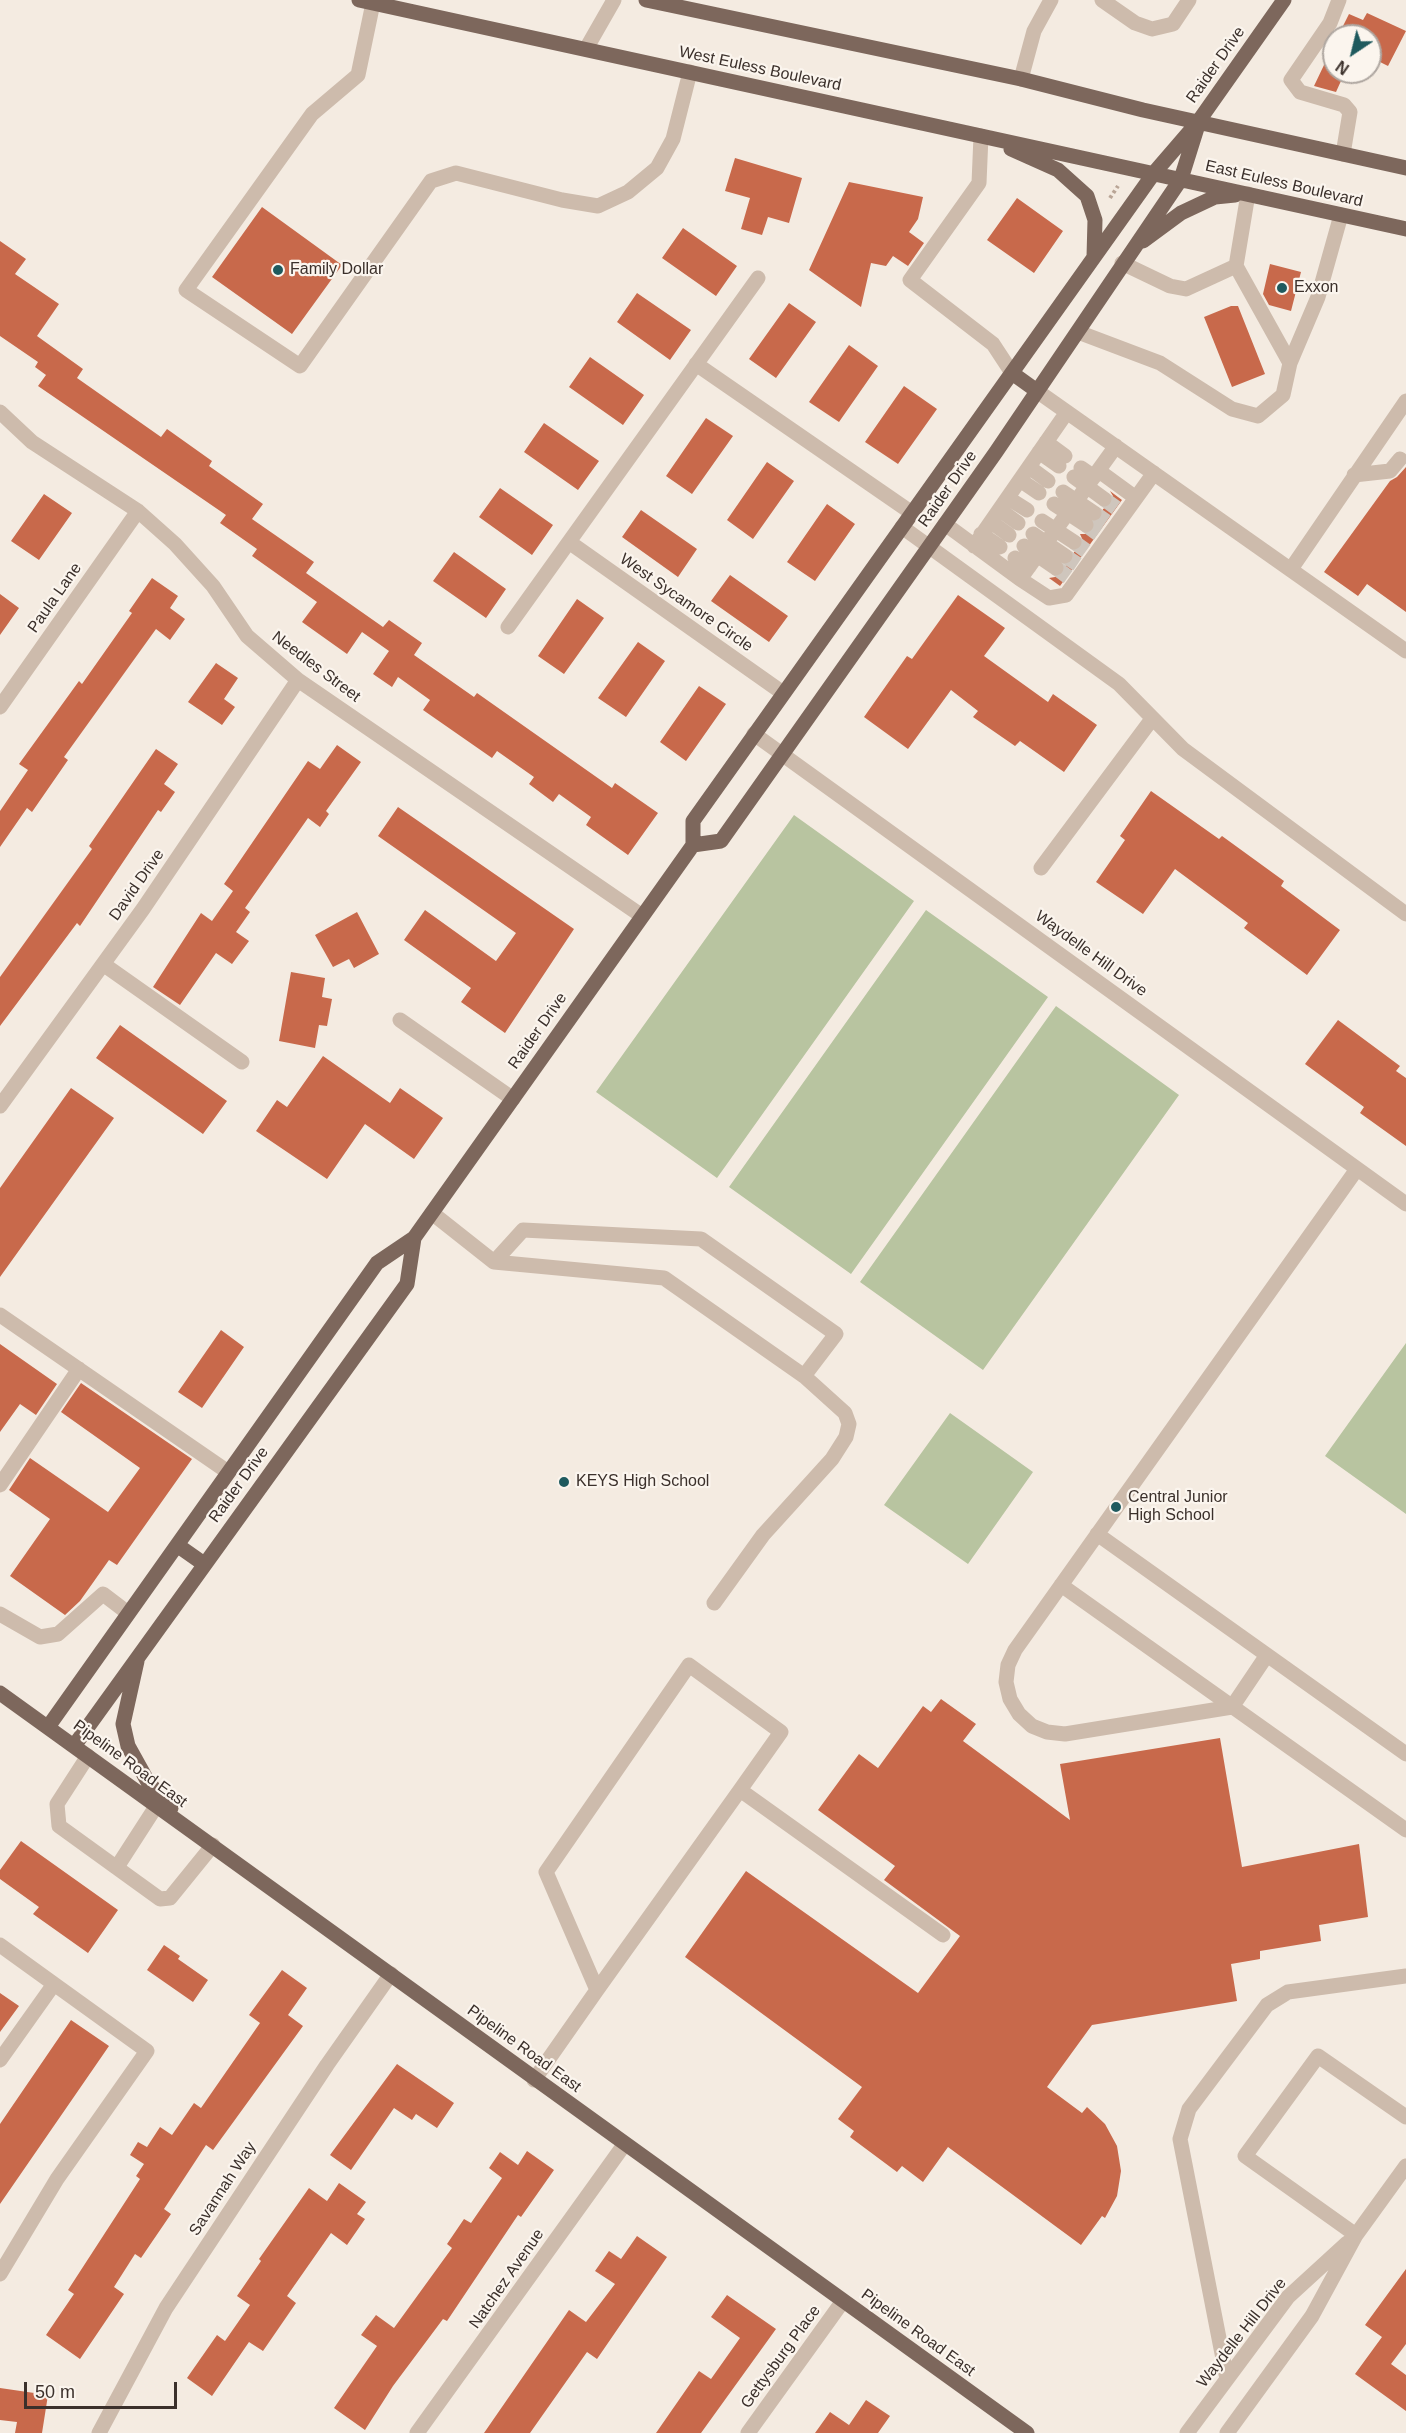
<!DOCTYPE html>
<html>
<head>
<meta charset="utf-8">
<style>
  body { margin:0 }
  #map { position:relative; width:1406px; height:2433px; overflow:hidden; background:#f4ebe1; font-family:Helvetica,sans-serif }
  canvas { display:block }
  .north { position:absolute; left:1322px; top:24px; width:60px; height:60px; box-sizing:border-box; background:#fbf5ee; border:2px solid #aea6a0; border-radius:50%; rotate:215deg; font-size:16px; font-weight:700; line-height:24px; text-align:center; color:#3b302b }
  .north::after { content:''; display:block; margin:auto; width:21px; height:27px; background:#1f5a5e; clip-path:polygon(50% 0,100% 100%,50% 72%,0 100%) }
  .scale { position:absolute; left:24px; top:2382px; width:153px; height:27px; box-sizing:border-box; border:3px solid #3b302b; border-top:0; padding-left:8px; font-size:18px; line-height:21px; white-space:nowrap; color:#3b302b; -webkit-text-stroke:4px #fbf5ee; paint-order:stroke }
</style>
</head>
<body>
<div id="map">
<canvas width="1406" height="2433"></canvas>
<div class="north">N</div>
<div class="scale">50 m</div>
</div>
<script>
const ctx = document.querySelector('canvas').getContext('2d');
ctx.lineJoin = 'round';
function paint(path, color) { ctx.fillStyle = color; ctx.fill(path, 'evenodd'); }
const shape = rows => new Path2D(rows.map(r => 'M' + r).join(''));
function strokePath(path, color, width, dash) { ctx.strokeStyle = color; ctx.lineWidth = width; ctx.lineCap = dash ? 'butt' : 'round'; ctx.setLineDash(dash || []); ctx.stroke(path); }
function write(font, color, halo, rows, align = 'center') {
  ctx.font = font + ' Helvetica,sans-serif'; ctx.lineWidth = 4.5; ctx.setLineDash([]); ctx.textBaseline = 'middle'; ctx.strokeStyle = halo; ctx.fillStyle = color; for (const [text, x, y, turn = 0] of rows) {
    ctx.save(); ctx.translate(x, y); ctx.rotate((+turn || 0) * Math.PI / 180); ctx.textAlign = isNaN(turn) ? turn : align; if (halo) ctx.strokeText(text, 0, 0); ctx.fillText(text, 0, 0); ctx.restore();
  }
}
paint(shape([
  [794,815,914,901,717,1178,596,1092],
  [926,910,1048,997,851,1274,729,1187],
  [1056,1006,1179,1095,983,1370,860,1282],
  [1406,1343,1406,1514,1325,1456],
  [950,1413,1033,1472,968,1564,884,1505]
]), '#b8c4a0');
paint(shape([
  [1367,13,1406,31,1388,66,1370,57,1370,36,1338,36,1349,14,1363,20],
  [1334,44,1334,72,1345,72,1336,92,1314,86],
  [735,158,802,178,789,223,768,217,762,235,741,229,750,198,725,191],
  [849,182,923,197,918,219,909,232,924,243,908,266,893,256,886,266,871,263,861,307,809,270],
  [1017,198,1063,231,1034,273,987,240],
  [262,207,342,265,292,334,212,277],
  [683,228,737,266,716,296,662,258],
  [0,241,26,259,15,274,59,304,37,336,83,369,77,378,161,437,167,429,212,461,209,466,263,504,252,519,314,562,306,573,383,627,389,620,422,643,414,655,474,697,477,693,612,788,615,783,658,813,628,855,586,825,591,817,559,794,553,802,529,784,534,777,497,751,492,758,423,710,430,700,398,677,392,687,373,674,389,651,362,632,347,654,302,622,317,602,252,556,257,549,220,523,226,515,38,386,46,375,35,367,38,362,0,336],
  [1270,264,1301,272,1291,311,1269,305,1263,294],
  [637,293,691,330,670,360,617,322],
  [789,303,816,322,776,378,749,359],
  [1231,306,1238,306,1265,374,1232,387,1204,317],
  [849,345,878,366,839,422,809,402],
  [590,357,644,395,623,425,569,387],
  [904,386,937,409,898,464,865,442],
  [706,418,733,436,692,494,666,476],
  [544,423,599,461,578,490,524,452],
  [767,462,794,481,753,539,727,520],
  [1406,467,1406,612,1367,584,1358,596,1324,572,1390,481,1397,477],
  [500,488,553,525,532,555,479,517],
  [1110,491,1122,500,1060,586,1049,578,1061,576,1065,566,1073,562,1074,552,1079,550,1084,543,1080,534,1090,534,1094,531,1095,522,1102,518,1103,509,1112,504,1113,496],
  [44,494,72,513,39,560,11,541],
  [827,504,855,524,815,581,787,562],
  [641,510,697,549,678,577,622,537],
  [454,552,506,589,486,618,433,581],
  [730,575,788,616,769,642,711,601],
  [152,578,178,596,170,608,185,619,170,640,156,629,64,757,68,760,32,812,27,808,0,847,0,811,28,770,19,764,79,681,82,684,132,613,129,611],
  [0,594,19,608,0,635],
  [958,595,1005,628,984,656,1048,702,1053,694,1097,725,1064,772,1020,741,1015,746,973,717,978,711,951,690,908,749,864,717,907,656,912,659],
  [577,599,604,618,564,674,538,656],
  [638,642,665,661,626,717,598,698],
  [216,663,238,678,224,699,235,707,222,725,188,702],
  [699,686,726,704,686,761,660,742],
  [337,745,361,762,326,811,329,814,320,827,308,818,245,908,250,912,236,932,249,941,232,964,216,953,180,1005,153,987,201,913,212,921,233,891,224,884,308,761,320,769],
  [156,749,178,764,164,784,175,792,161,812,158,810,80,926,77,923,0,1026,0,977,92,849,89,846],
  [1151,791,1219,839,1222,836,1284,881,1281,886,1340,930,1307,975,1244,928,1248,923,1175,869,1143,914,1096,882,1125,840,1120,836],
  [398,807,574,929,505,1033,461,1002,471,988,404,940,425,910,496,961,516,933,378,836],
  [357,912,379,954,354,968,349,959,333,967,315,935],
  [291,972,325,978,322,997,332,999,327,1026,319,1025,315,1048,279,1041],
  [1338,1020,1400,1066,1396,1071,1406,1078,1406,1146,1360,1113,1364,1107,1305,1064],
  [120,1025,227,1101,203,1134,96,1058],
  [323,1056,390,1103,400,1088,443,1118,414,1159,365,1124,327,1179,256,1131,277,1100,287,1107],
  [71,1088,114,1118,0,1277,0,1188],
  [221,1330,244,1347,202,1408,178,1392],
  [0,1344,57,1384,36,1415,20,1404,0,1432],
  [81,1383,192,1459,117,1565,109,1560,80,1601,65,1615,10,1576,50,1519,9,1490,30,1458,108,1512,140,1468,61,1412],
  [941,1699,976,1724,963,1741,1070,1820,1060,1764,1220,1738,1242,1867,1359,1844,1368,1917,1319,1925,1321,1941,1260,1951,1260,1959,1231,1964,1237,2001,1092,2025,1047,2087,1082,2113,1087,2107,1105,2124,1117,2146,1121,2171,1117,2196,1105,2218,1102,2216,1081,2245,948,2147,923,2182,902,2166,897,2172,850,2137,854,2131,838,2119,862,2087,685,1957,746,1871,918,1993,960,1936,884,1880,895,1866,818,1810,859,1754,878,1768,923,1706,931,1712],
  [21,1841,118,1910,88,1953,33,1914,39,1907,0,1879,0,1870],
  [164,1945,180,1956,178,1959,208,1980,193,2002,147,1970],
  [282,1970,307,1988,288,2015,303,2026,213,2150,206,2145,164,2209,171,2214,141,2258,135,2254,114,2287,124,2294,80,2359,46,2335,74,2294,68,2290,140,2179,136,2176,144,2164,130,2155,138,2142,147,2147,160,2127,172,2135,194,2103,201,2108,260,2023,249,2015],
  [0,1993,19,2006,0,2032],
  [71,2020,109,2046,0,2204,0,2124],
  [397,2064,454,2103,437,2128,416,2114,412,2120,394,2108,351,2170,330,2155],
  [527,2151,554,2170,521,2217,518,2215,447,2321,443,2319,393,2386,365,2430,334,2408,377,2346,361,2335,376,2315,394,2328,452,2248,447,2244,464,2219,471,2223,502,2178,489,2168,500,2152,518,2165],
  [339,2183,366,2202,357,2214,365,2219,347,2245,331,2233,287,2296,296,2303,263,2351,249,2342,212,2396,187,2378,217,2335,225,2341,250,2305,237,2296,261,2261,259,2259,309,2188,327,2201],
  [637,2236,667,2257,597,2359,587,2352,530,2433,484,2433,569,2310,586,2322,615,2284,595,2271,609,2251,621,2259],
  [1406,2269,1406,2344,1391,2364,1406,2375,1406,2411,1355,2374,1382,2337,1365,2325],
  [727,2295,776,2329,701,2433,656,2433,699,2371,711,2379,740,2338,711,2317],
  [0,2388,48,2395,42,2433,15,2433,17,2422,0,2420],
  [866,2400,890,2416,878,2433,815,2433,830,2412,849,2425]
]), '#c8694b');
strokePath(shape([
  [1104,499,1119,510],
  [1094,513,1110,524],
  [1086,525,1101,536],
  [1074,542,1089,553],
  [1065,556,1080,566],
  [1056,568,1071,579]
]), '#cfc6bd', 15, [15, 8]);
strokePath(shape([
  [1110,198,1118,186]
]), '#b9a596', 4, [3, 3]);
strokePath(shape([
  [1102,0,1135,23,1152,29,1173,24,1189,0],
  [1339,0,1330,23,1291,80,1300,92,1344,105,1350,112,1343,154],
  [373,3,358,75,312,114,186,290,300,366,431,181,456,173,562,200,598,206,628,192,657,168,673,139,690,72],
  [586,49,614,0],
  [1021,79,1034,31,1051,0],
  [981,136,979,183,910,280,993,344,1012,373],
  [1122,263,1170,286,1186,289,1236,266,1248,194],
  [1078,332,1160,363,1232,409,1258,416,1283,395,1290,363,1236,266],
  [1290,363,1318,297,1341,215],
  [696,364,912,513],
  [1037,391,1406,651],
  [0,412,32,442,138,511,175,544,213,586,247,636,298,680,642,916],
  [1046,442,1065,456],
  [1039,452,1059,466],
  [1029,467,1048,481],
  [1081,468,1094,477],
  [1099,471,1136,498],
  [1354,475,1390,471,1400,459],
  [1074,477,1104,499],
  [1020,480,1039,493],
  [1063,492,1094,513],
  [1008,498,1027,510],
  [1054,504,1086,525],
  [1000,510,1018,523],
  [1042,521,1074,542],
  [991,522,1009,535],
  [945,524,1020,579,1116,446],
  [902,527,1119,684,1183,749,1406,914],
  [981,534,1000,547],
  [1033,534,1065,556],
  [569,542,783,693],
  [974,546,1067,412],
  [1024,546,1056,568],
  [1015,558,1029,567],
  [1291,569,1406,401],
  [1020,579,1049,598,1066,595,1154,473],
  [508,627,758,278],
  [0,707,138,511],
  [754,734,1406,1204],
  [1041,868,1152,719],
  [103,964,242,1062],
  [400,1020,513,1099],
  [0,1106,143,909,298,680],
  [432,1213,494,1262,664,1278,804,1376,836,1334,701,1239,523,1230,494,1262],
  [0,1315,228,1472],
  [0,1485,79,1369],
  [1097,1534,1406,1754],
  [1061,1585,1406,1830],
  [714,1603,763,1535,832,1459,846,1437,849,1424,845,1413,804,1376],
  [0,1614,40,1637,58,1634,103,1594,128,1613],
  [1267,1655,1232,1707,1065,1734,1047,1732,1032,1726,1019,1714,1010,1699,1006,1682,1008,1665,1015,1650,1357,1169],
  [88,1756,57,1804,59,1826,160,1899,170,1898,213,1845],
  [740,1790,943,1935],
  [117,1867,157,1805],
  [0,1945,54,1984,0,2060],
  [534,2080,597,1990,740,1790,781,1732,689,1665,546,1872,597,1990],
  [1356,2235,1245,2156,1318,2056,1406,2117],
  [0,2274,57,2179,147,2051,54,1984],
  [1227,2379,1180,2139,1189,2109,1267,2005,1288,1992,1406,1976],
  [99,2433,166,2308,327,2065,391,1974],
  [417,2433,624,2145],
  [748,2433,843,2301],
  [1187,2433,1288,2297,1347,2243],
  [1227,2433,1312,2316,1356,2235,1406,2166]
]), '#cdbbac', 15);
strokePath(shape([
  [359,0,1406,229],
  [646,0,1021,79,1143,110,1406,168],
  [1011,149,1058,170,1087,196,1095,220,1094,257],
  [1143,241,1181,213,1215,197,1235,195],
  [1012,373,1037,391],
  [693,845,721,841,996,452,1181,179,1197,128],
  [177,1545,204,1564],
  [137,1661,123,1724,128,1746,148,1782,171,1808],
  [0,1693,1027,2433],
  [48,1727,377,1263,414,1238,693,845,693,821,1154,173,1198,122,1284,0],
  [74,1746,407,1284,414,1238]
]), '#7d675c', 15);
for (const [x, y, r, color] of [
  [278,270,6,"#1f5a5e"],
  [1282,288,6,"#1f5a5e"],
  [564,1482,6,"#1f5a5e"],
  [1116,1507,6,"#1f5a5e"]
]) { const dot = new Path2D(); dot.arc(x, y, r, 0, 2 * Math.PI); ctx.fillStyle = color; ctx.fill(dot); strokePath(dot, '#fbf5ee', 2); }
write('16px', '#3b302b', '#fbf5ee', [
  ["Raider Drive",1216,65,-55],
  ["West Euless Boulevard",760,69,12],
  ["East Euless Boulevard",1284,184,13],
  ["Raider Drive",948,489,-55],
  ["Paula Lane",55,598,-55],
  ["West Sycamore Circle",686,603,35],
  ["Needles Street",316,667,37],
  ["David Drive",137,885,-55],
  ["Waydelle Hill Drive",1091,954,36],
  ["Raider Drive",538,1031,-55],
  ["Raider Drive",239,1485,-54],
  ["Pipeline Road East",130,1764,36],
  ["Pipeline Road East",524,2049,36],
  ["Savannah Way",223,2189,-57],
  ["Natchez Avenue",507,2279,-55],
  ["Pipeline Road East",918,2333,36],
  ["Waydelle Hill Drive",1242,2333,-52],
  ["Gettysburg Place",781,2357,-54]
]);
write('16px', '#3b302b', '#fbf5ee', [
  ["Family Dollar",290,270],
  ["Exxon",1294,288],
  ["KEYS High School",576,1482],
  ["Central Junior",1128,1498],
  ["High School",1128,1516]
], 'left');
</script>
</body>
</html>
